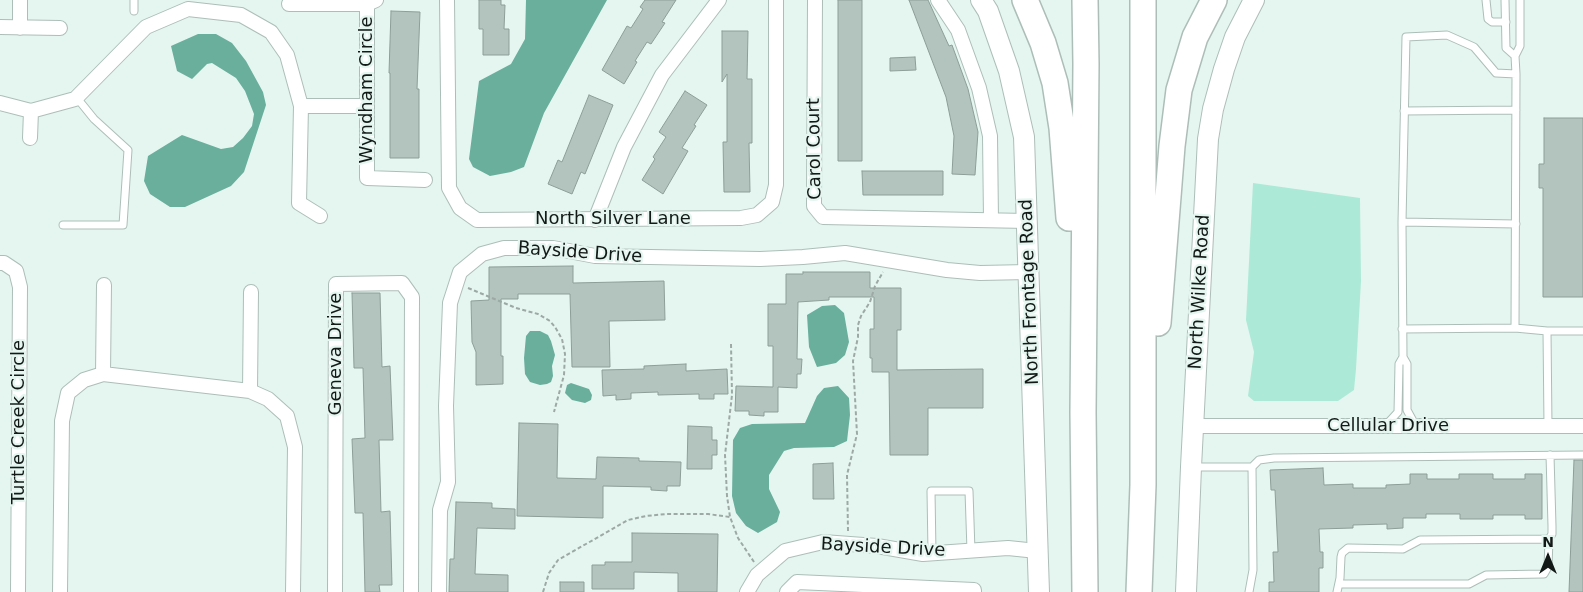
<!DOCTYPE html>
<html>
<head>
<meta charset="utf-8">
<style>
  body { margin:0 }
  #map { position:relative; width:1583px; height:592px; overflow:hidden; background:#e5f6f0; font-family:"DejaVu Sans",sans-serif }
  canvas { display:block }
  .north { position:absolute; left:1523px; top:532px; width:50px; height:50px; -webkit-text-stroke:4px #e5f6f0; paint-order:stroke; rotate:0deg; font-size:14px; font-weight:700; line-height:20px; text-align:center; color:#131917 }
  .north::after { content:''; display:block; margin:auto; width:18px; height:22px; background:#131917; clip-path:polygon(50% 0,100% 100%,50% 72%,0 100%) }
</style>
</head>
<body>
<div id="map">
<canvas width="1583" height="592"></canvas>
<div class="north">N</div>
</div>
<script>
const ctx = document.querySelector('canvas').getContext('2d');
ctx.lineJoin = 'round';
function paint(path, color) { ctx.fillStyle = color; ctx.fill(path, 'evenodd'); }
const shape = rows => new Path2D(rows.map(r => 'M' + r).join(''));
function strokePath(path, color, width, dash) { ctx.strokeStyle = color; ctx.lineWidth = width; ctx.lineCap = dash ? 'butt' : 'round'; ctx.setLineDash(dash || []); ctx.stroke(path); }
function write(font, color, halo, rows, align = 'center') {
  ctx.font = font + ' "DejaVu Sans",sans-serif'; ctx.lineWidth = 4.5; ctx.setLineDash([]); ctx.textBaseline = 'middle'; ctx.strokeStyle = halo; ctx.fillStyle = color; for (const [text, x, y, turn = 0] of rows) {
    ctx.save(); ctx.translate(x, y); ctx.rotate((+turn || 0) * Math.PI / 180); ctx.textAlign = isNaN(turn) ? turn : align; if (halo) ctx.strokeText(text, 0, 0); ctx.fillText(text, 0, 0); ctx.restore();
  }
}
paint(shape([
  [1253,183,1360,198,1361,281,1356,369,1354,390,1338,401,1254,401,1248,396,1254,352,1246,320]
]), '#ade9d7');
paint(shape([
  [526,0,607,0,544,113,524,167,511,172,490,176,473,167,469,159,479,81,511,64,525,39],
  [198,34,216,34,232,43,246,61,263,92,266,105,244,172,231,186,185,207,170,207,150,194,144,181,148,156,182,135,221,149,233,147,243,138,252,126,254,114,245,91,236,78,212,63,207,64,192,79,177,71,171,46],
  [835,305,844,313,849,342,845,355,836,363,817,367,809,347,807,315,822,306],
  [530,331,540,331,548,335,551,341,555,355,552,366,553,376,551,382,547,384,540,385,530,382,525,374,524,358,526,336],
  [571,383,589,389,592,395,591,400,585,403,572,400,565,393,567,385],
  [838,386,849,398,850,415,847,441,834,447,794,448,784,451,769,475,769,489,780,512,777,522,758,533,746,526,736,513,732,496,733,440,740,428,752,424,805,423,817,396,824,388]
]), '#69af9c');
const building = shape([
  [479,0,501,0,501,5,505,5,504,29,509,29,509,55,483,55,483,29,479,29,479,0],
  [645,0,676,0,662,22,665,23,651,44,647,42,635,61,637,62,624,84,602,70,627,26,631,28,643,9,640,7,645,0],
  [838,0,862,0,862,161,838,161,838,0],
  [909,0,928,0,949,46,952,45,968,89,978,132,975,175,952,174,954,136,946,97,909,0],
  [391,11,420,12,417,89,419,89,419,158,390,158,390,73,389,73,391,11],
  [722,31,748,31,747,79,752,79,752,143,749,143,750,192,724,192,723,142,727,142,727,74,722,82,722,31],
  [915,57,916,70,890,71,890,58,915,57],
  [685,91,707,105,694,125,696,126,682,148,688,151,663,194,642,180,655,159,653,157,666,137,659,132,685,91],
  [589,95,613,105,585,174,581,172,572,194,548,184,558,160,562,162,589,95],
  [1544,118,1583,118,1583,297,1543,297,1543,188,1539,188,1539,164,1544,164,1544,118],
  [862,171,943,171,943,195,863,195,862,171],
  [573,266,573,283,664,281,665,320,609,321,610,367,572,367,570,294,518,294,518,299,501,299,501,356,503,356,503,384,476,385,476,352,472,342,471,301,489,300,489,267,573,266],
  [803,272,870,272,870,288,901,288,901,330,897,330,897,370,983,369,983,408,928,408,928,455,890,455,889,372,872,372,872,358,870,358,870,329,874,329,874,297,829,297,829,300,798,302,797,359,802,359,801,374,797,374,797,388,778,387,778,412,764,412,764,416,749,415,749,411,735,411,736,386,773,387,773,346,768,346,768,304,786,304,786,274,803,274,803,272],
  [352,293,380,293,382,367,390,366,393,440,379,440,381,512,390,511,392,585,379,585,380,592,365,592,363,513,355,513,352,439,365,438,363,368,354,368,352,293],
  [686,364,686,371,727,369,728,394,714,394,714,399,699,399,699,394,658,395,658,392,631,393,631,399,616,400,616,395,603,396,602,370,644,369,644,366,686,364],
  [519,423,558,424,557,478,596,479,597,457,639,458,639,461,681,462,680,486,667,486,667,491,651,490,651,487,603,486,603,518,517,516,519,423],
  [688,426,712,427,712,440,717,440,717,455,712,455,712,469,687,469,688,426],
  [1574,460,1583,460,1583,592,1569,592,1574,460],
  [833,463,834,499,813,499,813,464,833,463],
  [1323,468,1324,485,1353,484,1353,488,1386,488,1386,485,1410,484,1410,474,1427,474,1427,479,1459,479,1459,474,1493,474,1493,479,1525,479,1525,474,1542,474,1542,519,1525,519,1525,515,1493,515,1493,519,1460,519,1460,514,1426,514,1426,518,1403,518,1403,528,1387,529,1387,524,1353,525,1353,528,1319,529,1320,552,1323,552,1323,568,1319,568,1319,592,1269,592,1269,582,1274,582,1273,552,1278,552,1275,490,1271,490,1270,470,1323,468],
  [456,502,492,503,492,508,515,509,515,529,477,528,475,574,508,575,508,592,449,592,450,559,454,559,456,502],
  [632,533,718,534,717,592,678,592,678,573,634,572,634,589,592,589,592,565,605,565,605,562,632,562,632,533],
  [560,582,584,582,584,592,560,592,560,582]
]);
paint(building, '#b3c3be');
strokePath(building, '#8d9d98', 1);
const lane = shape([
  [1486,0,1488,19,1492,22,1506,22],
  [1505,0,1506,48,1515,56,1520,46,1520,0],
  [134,11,134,0],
  [1515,56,1516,74],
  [1404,111,1516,110],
  [1402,222,1516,224],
  [63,225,123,225,128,150,94,119,77,98],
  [1402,329,1515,328],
  [1403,357,1407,364,1407,410,1413,421,1417,424],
  [1386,425,1398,412,1399,364,1403,357,1402,222,1406,37,1447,35,1474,47,1496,73,1516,74,1515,328,1547,331],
  [1548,426,1547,331,1583,331],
  [1194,467,1252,467,1259,460,1274,458,1583,455],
  [932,553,931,491,969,491,971,551],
  [1340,584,1469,584,1486,575,1544,574,1548,567,1549,539],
  [1249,592,1253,570,1252,467],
  [1337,592,1340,578,1341,557,1342,553,1348,548,1403,549,1420,540,1549,539,1552,534,1552,526,1550,455]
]);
const street = shape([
  [447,0,449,188,460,208,477,220,741,218,757,215,772,202,776,185,776,0],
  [815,0,814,206,823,217,1027,221],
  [938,0,958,30,979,88,990,136,991,220],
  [289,4,367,4,376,0],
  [367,4,367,178,425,180],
  [0,27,60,28],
  [20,28,20,0],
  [0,103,31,111,75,99,146,27,188,9,241,15,271,32,287,55,301,106,299,203,320,216],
  [301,106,367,106],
  [30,138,31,111],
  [595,220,624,147,662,75,719,0],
  [0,263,4,263,16,271,20,287,18,592],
  [103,374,104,285],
  [250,391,251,292],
  [1193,426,1583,426],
  [60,592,62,421,68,393,84,380,103,374,250,391,268,399,287,416,295,447,293,592],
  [335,592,336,284,402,283,412,297,411,592],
  [439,592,440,510,448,482,446,406,450,303,460,272,482,254,504,248,553,248,595,256,760,259,803,257,845,253,947,270,980,273,1028,272],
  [747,592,757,575,785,551,823,542,877,546,923,554,1008,548,1037,551],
  [787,592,797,582,974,590,974,592]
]);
const secondary = shape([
  [981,0,988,11,1009,71,1024,137,1039,592],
  [1186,592,1191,467,1208,139,1213,109,1224,69,1235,37,1254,0]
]);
const highway = shape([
  [1025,0,1043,43,1055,83,1062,128,1069,218],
  [1085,0,1086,64,1083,412,1085,592],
  [1158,323,1172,146,1179,90,1195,37,1214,0],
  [1139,592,1143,485,1143,0]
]);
strokePath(lane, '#adbeb8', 9);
strokePath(street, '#adbeb8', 16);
strokePath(secondary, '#adbeb8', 22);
strokePath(highway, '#adbeb8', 28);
strokePath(shape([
  [468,288,516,308,538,314,550,321,555,327,562,339,565,354,564,375,554,412],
  [731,344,732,395,725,455,727,496,730,517,738,538,754,562],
  [848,531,847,475,857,434,853,361,858,337,858,325,861,316,870,302,875,286,883,272],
  [543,592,549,573,558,560,628,520,646,516,666,514,708,514,730,517]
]), '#9ca9a5', 2, [4, 2.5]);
strokePath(lane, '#fff', 7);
strokePath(street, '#fff', 14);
strokePath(secondary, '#fff', 20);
strokePath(highway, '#fff', 25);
write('18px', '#131917', '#e5f6f0', [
  ["Wyndham Circle",367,90,-90],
  ["Carol Court",815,149,-91],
  ["North Silver Lane",613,219],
  ["Bayside Drive",580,253,4],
  ["North Frontage Road",1030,292,-92],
  ["North Wilke Road",1200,292,-87],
  ["Geneva Drive",336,354,-90],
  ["Turtle Creek Circle",19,422,-90],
  ["Cellular Drive",1388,426],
  ["Bayside Drive",883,548,3]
]);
</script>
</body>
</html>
